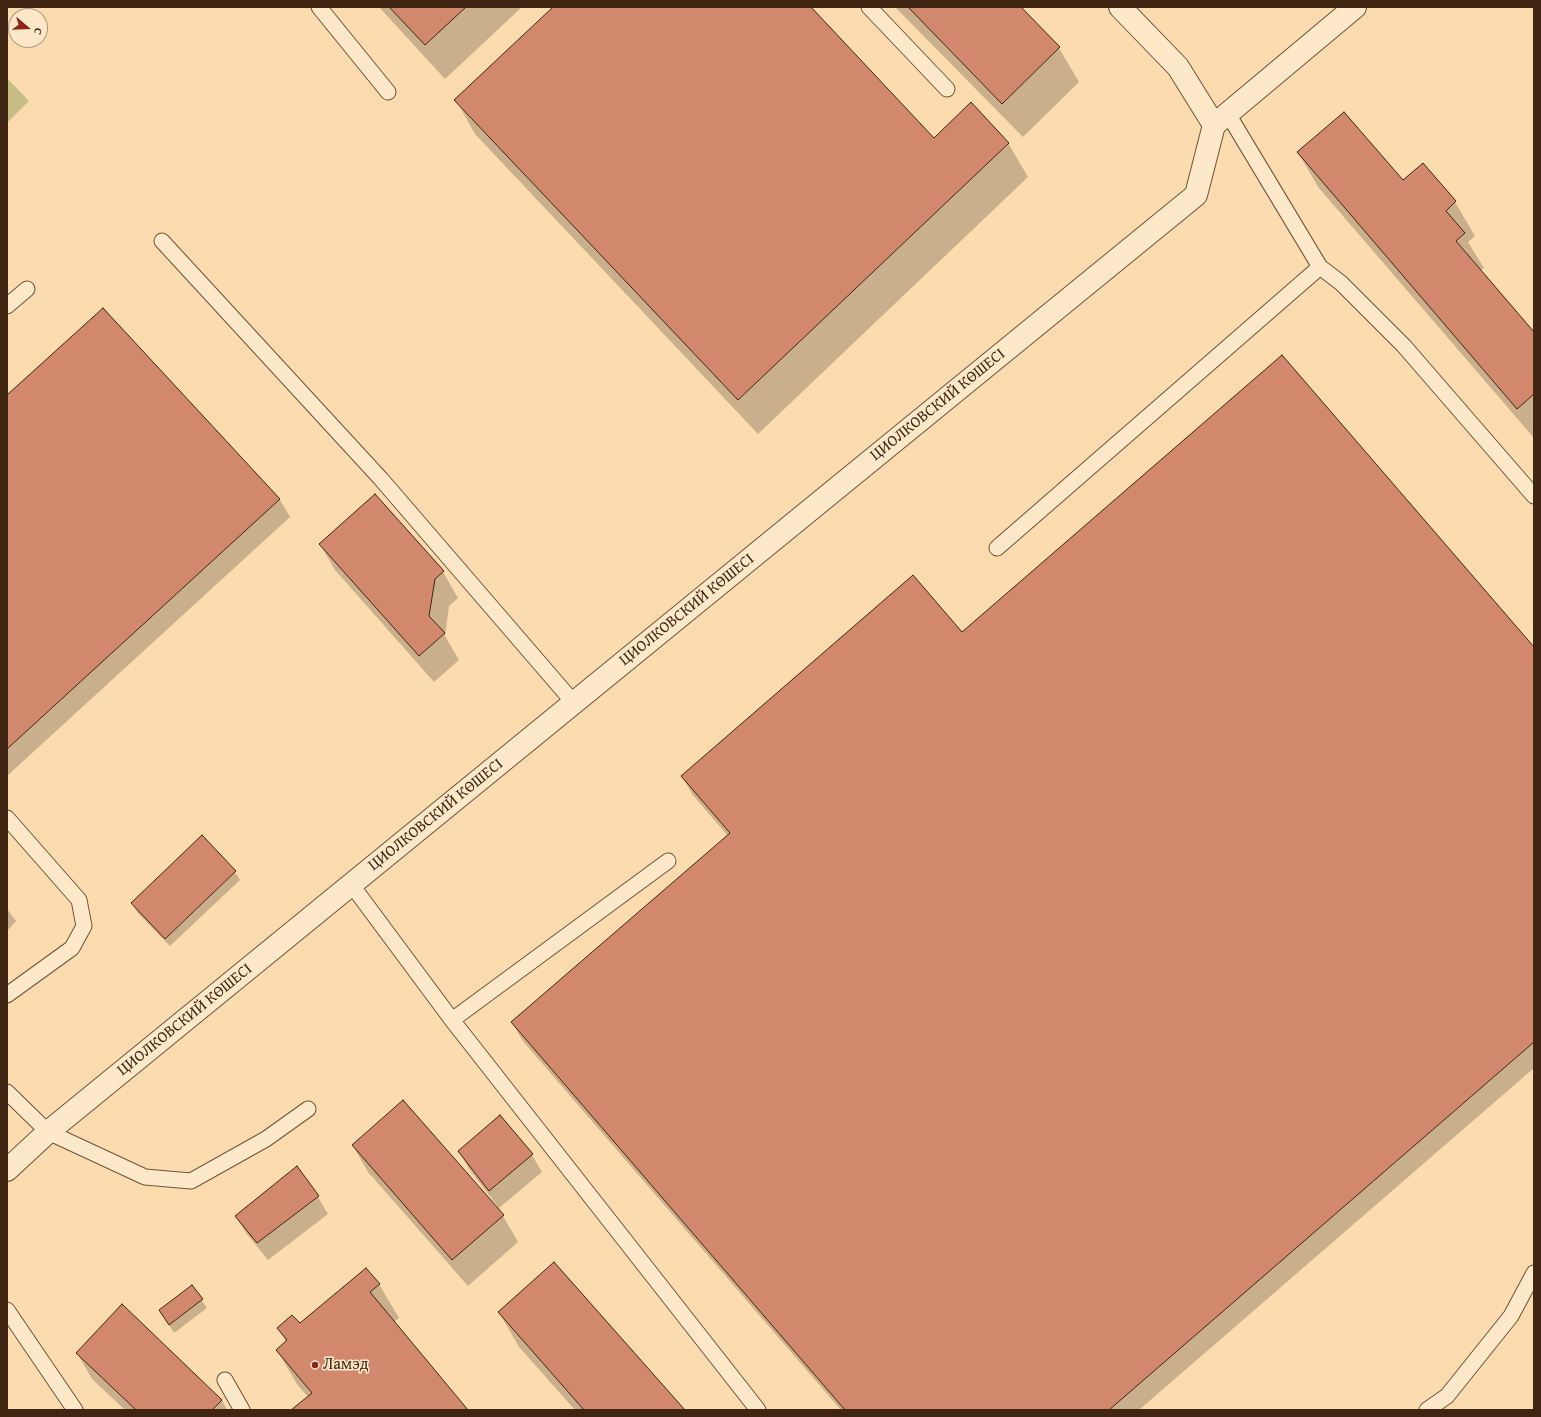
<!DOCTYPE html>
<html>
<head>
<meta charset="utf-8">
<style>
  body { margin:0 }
  #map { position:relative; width:1541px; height:1417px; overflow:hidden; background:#fcdbae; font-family:"Gentium Book Plus",serif }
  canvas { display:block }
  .frame { position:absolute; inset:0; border:8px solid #402612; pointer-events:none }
  .north { position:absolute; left:8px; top:8px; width:40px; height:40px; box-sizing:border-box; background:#fde8ca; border:1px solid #b19a80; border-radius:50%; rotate:109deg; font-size:11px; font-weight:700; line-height:16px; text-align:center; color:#402612 }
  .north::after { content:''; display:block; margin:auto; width:14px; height:18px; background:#8f2418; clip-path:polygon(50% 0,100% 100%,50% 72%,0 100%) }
</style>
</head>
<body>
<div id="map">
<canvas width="1541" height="1417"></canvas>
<div class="frame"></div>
<div class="north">С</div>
</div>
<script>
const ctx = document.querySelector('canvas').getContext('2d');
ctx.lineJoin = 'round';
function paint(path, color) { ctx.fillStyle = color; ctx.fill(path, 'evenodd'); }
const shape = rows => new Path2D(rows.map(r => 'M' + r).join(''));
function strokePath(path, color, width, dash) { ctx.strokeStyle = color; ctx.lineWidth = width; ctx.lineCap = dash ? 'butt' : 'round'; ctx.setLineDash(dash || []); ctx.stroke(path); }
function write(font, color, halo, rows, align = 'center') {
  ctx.font = font + ' "Gentium Book Plus",serif'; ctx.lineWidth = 3; ctx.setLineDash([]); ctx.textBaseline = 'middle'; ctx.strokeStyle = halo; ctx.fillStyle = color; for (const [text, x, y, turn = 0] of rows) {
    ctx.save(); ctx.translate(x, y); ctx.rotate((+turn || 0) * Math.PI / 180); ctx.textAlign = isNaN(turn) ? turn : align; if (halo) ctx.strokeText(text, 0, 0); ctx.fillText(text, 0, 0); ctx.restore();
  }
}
paint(shape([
  [7,78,29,101,7,123]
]), '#c7be85');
paint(shape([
  [379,7,522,7,445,79],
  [554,7,810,7,934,139,1008,143,1028,177,758,434,475,134,456,100],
  [895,7,1019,7,1059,48,1079,82,1023,137],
  [1298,152,1403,182,1423,165,1455,202,1475,236,1468,242,1484,268,1480,271,1534,333,1534,438,1318,187],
  [103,309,280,500,290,517,7,776,7,397],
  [320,544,443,572,458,598,449,606,445,636,459,660,434,682,335,570],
  [962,634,1534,649,1534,1068,1139,1410,841,1410,522,1040,512,1022,728,836,692,794,682,776],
  [235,871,163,939,137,912,132,903],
  [235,872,240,880,170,946,164,940],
  [7,909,16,921,7,931],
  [500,1117,532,1155,542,1172,499,1208,469,1169,459,1151],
  [353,1146,503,1216,518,1242,468,1286,368,1172],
  [297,1167,318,1197,328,1214,268,1260,246,1233,236,1216],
  [379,1284,399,1318,394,1322,467,1410,292,1410,308,1397,297,1384,277,1350,286,1342,278,1328,300,1325],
  [192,1286,207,1308,174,1333,160,1310],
  [499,1312,683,1410,575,1410,519,1347],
  [77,1353,222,1400,227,1410,125,1410,92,1379]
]), '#0003');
const building = shape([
  [389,7,466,7,425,45,389,7],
  [553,7,811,7,934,138,971,102,1009,143,738,400,454,100,553,7],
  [908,7,1021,7,1060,47,1002,104,908,7],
  [1344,112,1403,180,1423,163,1456,201,1446,211,1465,233,1456,241,1534,332,1534,394,1517,409,1297,152,1344,112],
  [103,308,280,499,7,749,7,395,103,308],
  [1282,355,1534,647,1534,1042,1109,1410,845,1410,511,1022,730,833,681,776,913,575,962,632,1282,355],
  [375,494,444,571,435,579,429,616,445,633,419,656,319,544,375,494],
  [202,835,236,871,165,939,131,903,202,835],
  [403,1100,504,1215,452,1260,352,1145,403,1100],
  [500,1115,533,1154,489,1191,458,1151,500,1115],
  [297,1166,319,1196,257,1243,235,1216,297,1166],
  [554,1262,685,1410,584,1410,498,1312,554,1262],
  [366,1268,380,1284,370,1292,468,1410,291,1410,312,1393,276,1350,287,1340,277,1328,292,1315,300,1323,366,1268],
  [192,1285,203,1299,169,1325,159,1310,192,1285],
  [122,1304,222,1400,212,1410,136,1410,76,1353,122,1304]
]);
paint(building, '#d1886c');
strokePath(building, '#402612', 1);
const service = shape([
  [319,7,388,92],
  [869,7,947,89],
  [1228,114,1320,267,1341,283,1404,346,1534,496],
  [162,241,381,479,574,703],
  [7,306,27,289],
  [997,548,1320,267],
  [7,818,79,900,84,926,72,948,7,995],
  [351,884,452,1020,668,861],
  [452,1020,758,1410],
  [7,1092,48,1132,145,1177,191,1181,266,1139,308,1109],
  [7,1310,75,1410],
  [225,1380,242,1410],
  [1427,1410,1447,1396,1511,1316,1534,1273]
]);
const minor = shape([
  [1214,125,1355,7]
]);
const tertiary = shape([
  [7,1170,48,1132,1196,195,1214,125,1178,67,1120,7]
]);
strokePath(service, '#6f5339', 17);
strokePath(minor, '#6f5339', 24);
strokePath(tertiary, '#6f5339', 24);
strokePath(service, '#fde8ca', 15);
strokePath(minor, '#fde8ca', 22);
strokePath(tertiary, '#fde8ca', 22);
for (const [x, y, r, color] of [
  [315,1365,4,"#8f2418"]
]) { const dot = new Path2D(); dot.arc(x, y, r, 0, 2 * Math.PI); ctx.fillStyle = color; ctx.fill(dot); strokePath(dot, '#fde8ca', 1.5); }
write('16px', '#402612', '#fde8ca', [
  ["ЦИОЛКОВСКИЙ КӨШЕСІ",938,405,-39],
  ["ЦИОЛКОВСКИЙ КӨШЕСІ",687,610,-39],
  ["ЦИОЛКОВСКИЙ КӨШЕСІ",436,815,-39],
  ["ЦИОЛКОВСКИЙ КӨШЕСІ",185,1020,-39]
]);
write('16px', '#402612', '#fde8ca', [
  ["Ламэд",323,1365]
], 'left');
</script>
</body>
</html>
